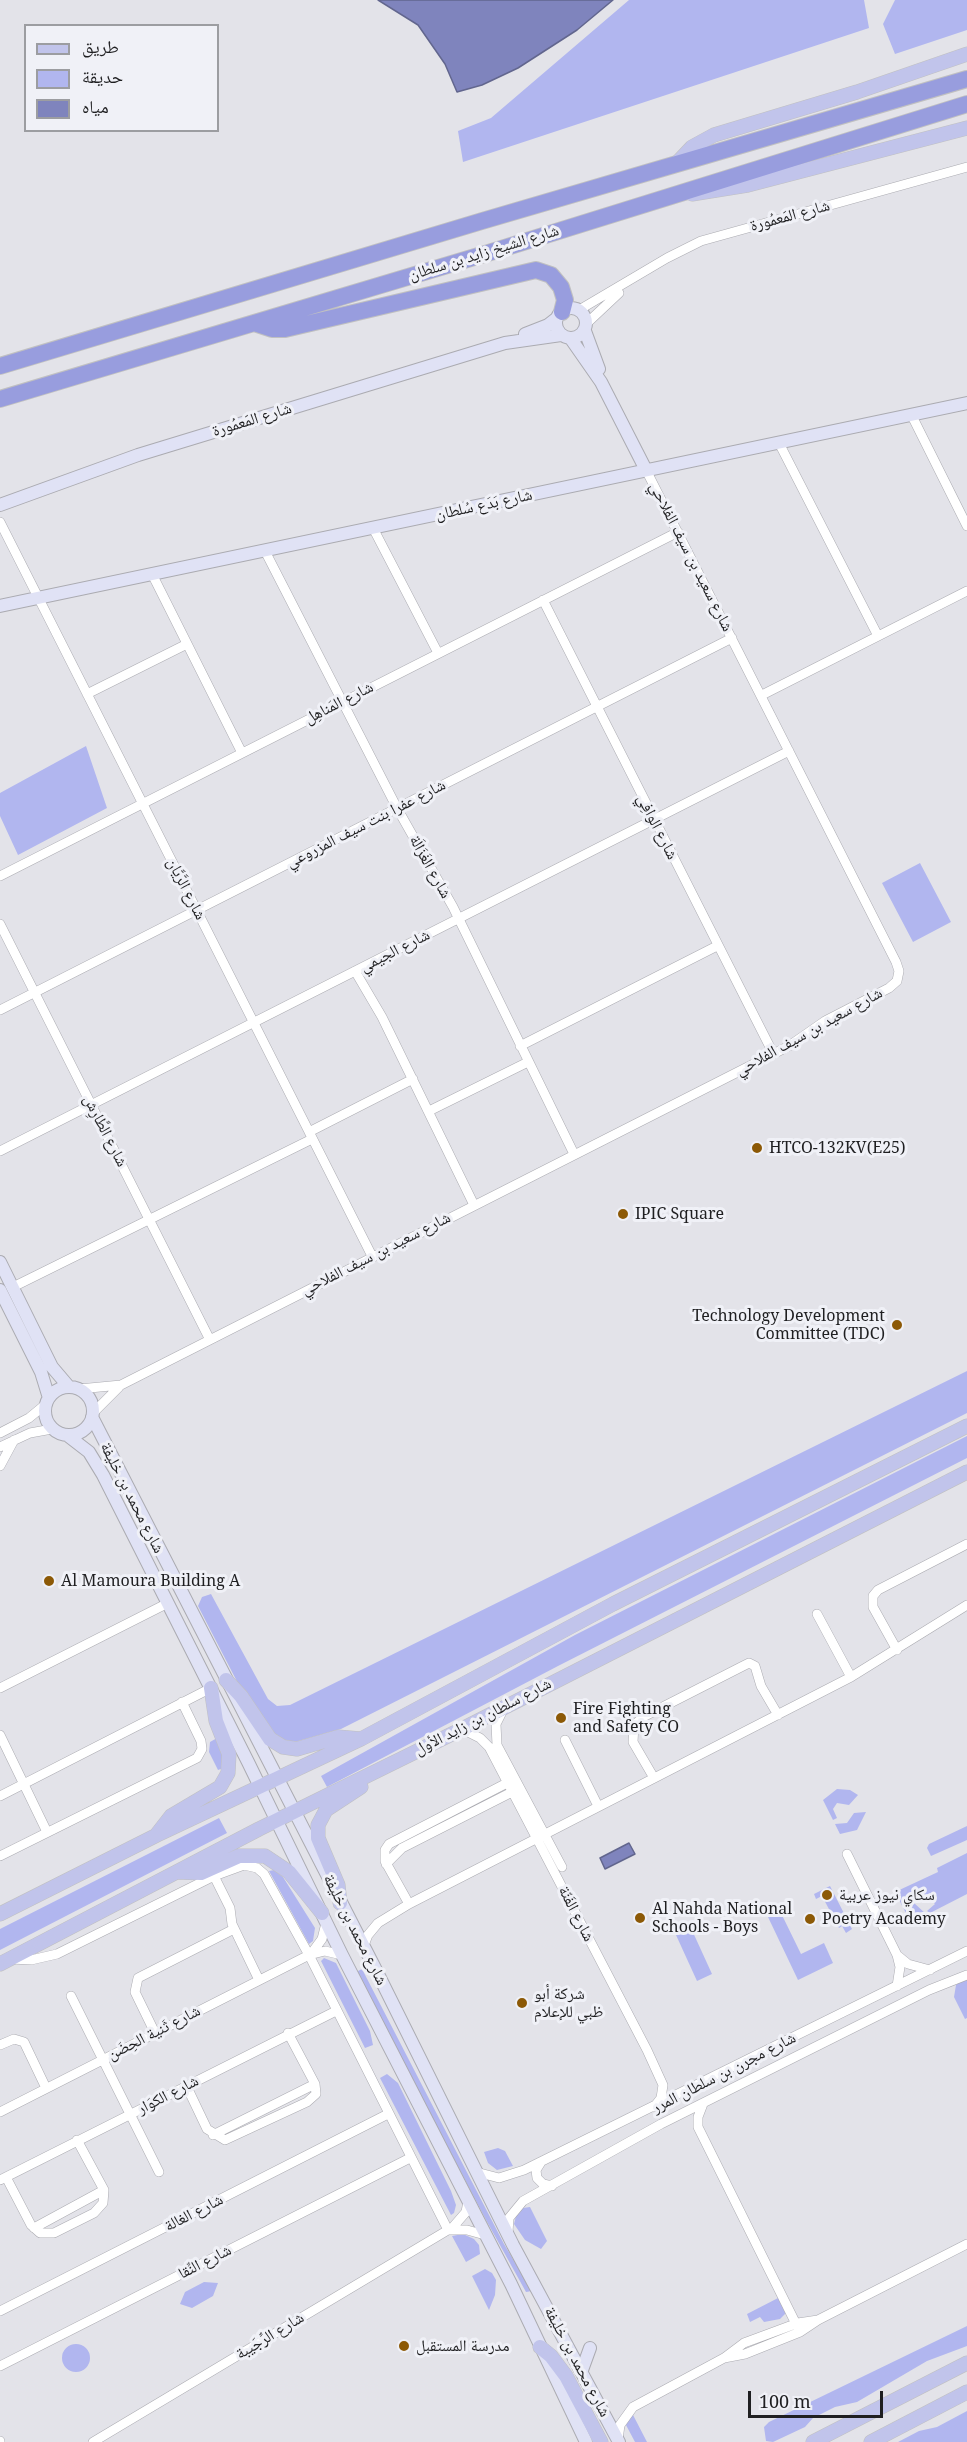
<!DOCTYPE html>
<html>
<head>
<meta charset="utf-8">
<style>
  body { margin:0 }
  #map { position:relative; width:967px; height:2442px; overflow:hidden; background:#e3e3e9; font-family:"Noto Serif","Noto Naskh Arabic",serif }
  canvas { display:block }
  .legend { position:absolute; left:24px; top:24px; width:195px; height:108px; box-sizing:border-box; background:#f0f1f7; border:2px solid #9c9da1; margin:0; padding:8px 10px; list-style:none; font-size:18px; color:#1f1f21 }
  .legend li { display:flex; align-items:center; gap:12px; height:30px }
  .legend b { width:30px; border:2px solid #9c9da1 }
  .scale { position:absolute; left:748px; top:2391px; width:135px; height:27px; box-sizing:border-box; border:3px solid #1f1f21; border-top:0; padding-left:8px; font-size:18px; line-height:21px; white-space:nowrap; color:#1f1f21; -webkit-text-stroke:4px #f0f1f7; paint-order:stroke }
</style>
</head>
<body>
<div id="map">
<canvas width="967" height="2442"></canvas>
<ul class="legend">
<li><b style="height:8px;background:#c1c4eb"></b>طريق</li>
<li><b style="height:16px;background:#b1b6ef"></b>حديقة</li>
<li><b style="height:16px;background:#7f84bd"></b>مياه</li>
</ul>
<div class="scale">100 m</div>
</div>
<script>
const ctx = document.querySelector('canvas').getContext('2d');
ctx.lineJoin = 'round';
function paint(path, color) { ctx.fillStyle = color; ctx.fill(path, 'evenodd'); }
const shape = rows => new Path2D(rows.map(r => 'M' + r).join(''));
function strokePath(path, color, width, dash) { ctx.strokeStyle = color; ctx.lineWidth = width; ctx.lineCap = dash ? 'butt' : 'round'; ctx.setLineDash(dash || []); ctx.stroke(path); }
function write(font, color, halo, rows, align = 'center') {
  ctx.font = font + ' "Noto Serif","Noto Naskh Arabic",serif'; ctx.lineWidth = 6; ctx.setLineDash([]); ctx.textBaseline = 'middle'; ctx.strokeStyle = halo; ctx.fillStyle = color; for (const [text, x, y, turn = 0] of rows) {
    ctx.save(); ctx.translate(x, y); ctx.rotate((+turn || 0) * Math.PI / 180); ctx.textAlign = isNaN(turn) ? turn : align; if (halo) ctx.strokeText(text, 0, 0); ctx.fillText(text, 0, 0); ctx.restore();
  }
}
paint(shape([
  [629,0,864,0,869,28,463,162,458,131,491,118],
  [895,0,967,0,967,30,895,54,883,24],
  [86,746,107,808,18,855,0,816,0,793],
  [920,863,951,922,913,942,882,883],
  [967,1371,967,1413,341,1729,295,1742,284,1743,274,1738,245,1697,198,1606,202,1597,211,1594,268,1699,277,1706,290,1705],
  [967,1436,967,1458,558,1666,327,1787,321,1776,575,1635],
  [217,1738,226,1767,218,1770,209,1752,210,1742],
  [837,1789,850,1790,858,1795,849,1805,837,1803,833,1809,837,1818,833,1820,823,1800],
  [866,1812,857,1830,840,1834,835,1824,847,1823,854,1813],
  [219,1818,227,1833,0,1950,0,1929],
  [967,1826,967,1840,931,1856,927,1848,929,1844],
  [967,1853,967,1894,930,1913,927,1911,935,1904,922,1892,913,1902,927,1915,911,1923,895,1892,938,1872,937,1868],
  [274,1870,283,1877,315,1928,313,1941,309,1944,269,1871],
  [830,1886,852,1929,846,1933,842,1926,839,1928,822,1896,816,1899,814,1894],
  [780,1911,801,1954,824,1943,833,1963,798,1980,768,1917],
  [691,1928,712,1974,697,1981,676,1935],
  [324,1958,336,1963,370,2031,373,2045,365,2048,321,1961],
  [362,1969,504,2244,532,2291,526,2292,486,2220,356,1972],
  [967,1975,967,2018,965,2019,954,1997,956,1985],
  [387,2074,398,2083,451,2191,456,2205,454,2213,451,2215,380,2078],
  [498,2148,505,2151,513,2166,497,2170,488,2163,484,2152],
  [530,2207,547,2241,541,2249,525,2240,514,2224,516,2216,523,2208],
  [463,2234,474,2239,479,2245,480,2254,466,2262,452,2236],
  [485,2269,492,2273,496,2280,495,2295,489,2310,472,2276],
  [204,2282,218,2283,213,2296,192,2308,180,2304,185,2292],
  [780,2297,788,2311,780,2319,764,2322,760,2317,750,2322,747,2314],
  [967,2326,967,2346,927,2361,857,2402,835,2407,813,2418,805,2427,773,2442,766,2441,764,2427,769,2422],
  '62 2358a14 14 0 1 1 28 0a14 14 0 1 1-28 0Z',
  [967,2411,967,2442,898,2442,919,2431,937,2427],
  [632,2413,647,2442,635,2442,626,2425]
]), '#b1b6ef');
const water = shape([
  [378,0,613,0,577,30,518,68,482,85,457,92,445,64,418,25,378,0],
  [629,1843,635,1854,605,1869,600,1858,629,1843]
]);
paint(water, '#7f84bd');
strokePath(water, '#62668e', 1.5);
const street = shape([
  [579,310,667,258,701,241,967,167],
  [586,324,619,293],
  [911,414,967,526],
  [779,443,878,636],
  [0,522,372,1256],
  [373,528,438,653],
  [265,551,397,808,453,907,574,1154],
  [152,574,242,753],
  [543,600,773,1053],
  [87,694,187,644],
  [762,695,967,591],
  [0,876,678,532],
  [0,924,209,1338],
  [355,971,382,1017,474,1205],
  [0,1010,732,638],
  [520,1046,717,946],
  [429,1111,528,1062],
  [309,1132,413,1079],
  [0,1151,789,751],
  [13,1287,312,1139],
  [79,1389,121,1385,789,1046,825,1021,889,988,897,981,899,971,896,962,646,470],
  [93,1413,119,1387],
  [0,1433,29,1418,46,1404],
  [0,1447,30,1433,52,1429],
  [0,1466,14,1440],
  [817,1614,851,1677],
  [897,1650,873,1607,873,1596,878,1590,967,1544],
  [0,1688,168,1603],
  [504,1708,496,1724,497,1745,562,1867],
  [462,1729,480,1738,489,1747,647,2050,663,2085,661,2098,654,2107],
  [0,1735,47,1832],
  [565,1740,598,1806],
  [654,1778,633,1742,634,1725,643,1717,743,1666,749,1663,755,1666,761,1686,778,1715],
  [0,1796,211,1688],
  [847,1854,897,1955,900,1967,897,1986],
  [0,1856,197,1758,202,1749,201,1741,182,1702],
  [386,1864,402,1848,512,1792],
  [214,1876,230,1908,232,1924,259,1980],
  [409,1904,385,1861,385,1850,389,1844,507,1783],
  [363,1948,368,1935,378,1923,409,1904,851,1677,967,1605],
  [311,1954,322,1939,326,1923],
  [897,1955,908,1964,930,1970],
  [11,1959,31,1960,57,1954,214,1876,244,1865,257,1868,264,1874,309,1955,448,2230],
  [71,1996,159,2172],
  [155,2033,135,1992,138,1978,234,1929],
  [0,2045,14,2039,24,2042,46,2088],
  [186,2085,207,2129,225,2140,307,2102,316,2094,315,2084,288,2033],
  [703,2104,698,2117,698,2127,800,2332],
  [0,2112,309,1955,325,1951,342,1955],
  [213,2135,315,2084],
  [541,2162,536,2170,537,2178,543,2184,552,2186],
  [476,2172,499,2178,524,2170,967,1951],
  [6,2177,31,2225,40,2233,54,2233,94,2213,103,2203,104,2190,77,2140],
  [0,2180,336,2011],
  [34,2228,104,2190],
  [448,2230,467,2230,485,2235],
  [508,2232,509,2218,523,2201,661,2124,929,1990,967,1975],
  [0,2311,388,2114],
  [724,2358,745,2354,800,2332,818,2320,967,2244],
  [0,2366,410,2158],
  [618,2440,620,2425,633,2407,724,2358,744,2343,798,2323,818,2320],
  [0,2441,0,2442],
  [93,2442,453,2227,466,2212,468,2201]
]);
const secondary = shape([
  '556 323a15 15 0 1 1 30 0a15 15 0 1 1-30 0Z',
  [585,331,599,369],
  [525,334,548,325,557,318],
  [571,339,601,382,646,470],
  [0,505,138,455,505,343,561,335],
  [0,606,967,403],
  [0,1262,52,1367,69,1387],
  [0,1290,41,1372,49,1398],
  '45 1411a24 24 0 1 1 48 0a24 24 0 1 1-48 0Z',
  [92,1417,379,1976,513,2245,619,2442],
  [67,1435,89,1452,103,1475,248,1762,342,1955,511,2284,586,2442],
  [582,2370,590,2348]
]);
const primary = shape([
  [675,165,692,147,714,135,857,92,967,54],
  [692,194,748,185,967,128],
  [226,1680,241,1696,270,1739,283,1747,297,1749,338,1737,361,1739],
  [157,1834,171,1816,220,1787,228,1773,229,1754,216,1721,211,1688],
  [178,1872,201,1873,239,1856,265,1856,289,1872,322,1913],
  [340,1903,338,1885,318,1838,318,1825,326,1810,361,1787],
  [0,1914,157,1835,361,1739,613,1604,967,1426],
  [0,1964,259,1829,462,1729,967,1472],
  [540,2347,551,2356,566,2376,601,2442],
  [813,2442,967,2363],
  [871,2442,967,2392]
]);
const highway = shape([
  [254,323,272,329,285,329,536,270,551,275,561,287,565,300,562,312],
  [0,366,482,221,967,79],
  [0,399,488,253,967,104]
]);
strokePath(street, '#ababb1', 10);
strokePath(secondary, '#ababb1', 14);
strokePath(primary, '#c0c0c1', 15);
strokePath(highway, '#c0c0c1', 18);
strokePath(street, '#fff', 9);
strokePath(secondary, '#e0e2f5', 12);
strokePath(primary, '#c1c4eb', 14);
strokePath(highway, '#989dde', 16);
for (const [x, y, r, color] of [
  [757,1148,6,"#8c5906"],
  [623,1214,6,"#8c5906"],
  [897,1325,6,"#8c5906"],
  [49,1581,6,"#8c5906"],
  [561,1718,6,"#8c5906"],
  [827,1895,6,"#8c5906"],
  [640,1918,6,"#8c5906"],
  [810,1919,6,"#8c5906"],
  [522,2003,6,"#8c5906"],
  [404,2346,6,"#8c5906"]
]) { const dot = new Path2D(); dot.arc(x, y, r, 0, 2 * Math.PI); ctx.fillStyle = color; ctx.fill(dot); strokePath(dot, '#f0f1f7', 2); }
write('16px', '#1f1f21', '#f0f1f7', [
  ["شارع المَعمُورة",790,216,-15],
  ["شارع الشيخ زايد بن سلطان",484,253,-17],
  ["شارع المَعمُورة",252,420,-17],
  ["شارع بَدَع سُلطان",484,505,-12],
  ["شارع سعيد بن سيف الفلاحي",691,557,63],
  ["شارع المَناهِل",339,703,-27],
  ["شارع عفرا بنت سيف المزروعي",366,824,-27],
  ["شارع الوافِي",657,827,63],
  ["شارع الغَزَالَة",430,867,61],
  ["شارع الرَّيَّان",186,889,63],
  ["شارع الجيمي",395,951,-27],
  ["شارع سعيد بن سيف الفلاحي",809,1032,-29],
  ["شارع الطَّارِش",105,1131,63],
  ["شارع سعيد بن سيف الفلاحي",376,1254,-27],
  ["شارع محمد بن خليفة",132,1498,63],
  ["شارع سلطان بن زايد الأول",483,1717,-27],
  ["شارع الفَنّة",576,1914,63],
  ["شارع محمد بن خليفة",355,1930,63],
  ["شارع ثَنية الحِضَن",154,2033,-27],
  ["شارع مجرن بن سلطان المرر",724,2073,-27],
  ["شارع الكوَار",168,2095,-27],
  ["شارع الغالة",194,2213,-27],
  ["شارع النِّقا",205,2262,-27],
  ["شارع الرِّجَيبة",270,2336,-31],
  ["شارع محمد بن خليفة",577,2362,62]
]);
write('16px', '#1f1f21', '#f0f1f7', [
  ["HTCO-132KV(E25)",769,1148],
  ["IPIC Square",635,1214],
  ["Technology Development",885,1316,"right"],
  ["Committee (TDC)",885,1334,"right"],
  ["Al Mamoura Building A",61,1581],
  ["Fire Fighting",573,1709],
  ["and Safety CO",573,1727],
  ["سكاي نيوز عربية",839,1895],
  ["Al Nahda National",652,1909],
  ["Schools - Boys",652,1927],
  ["Poetry Academy",822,1919],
  ["شركة أبو",534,1994],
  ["ظبي للإعلام",534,2012],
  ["مدرسة المستقبل",416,2346]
], 'left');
</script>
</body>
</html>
